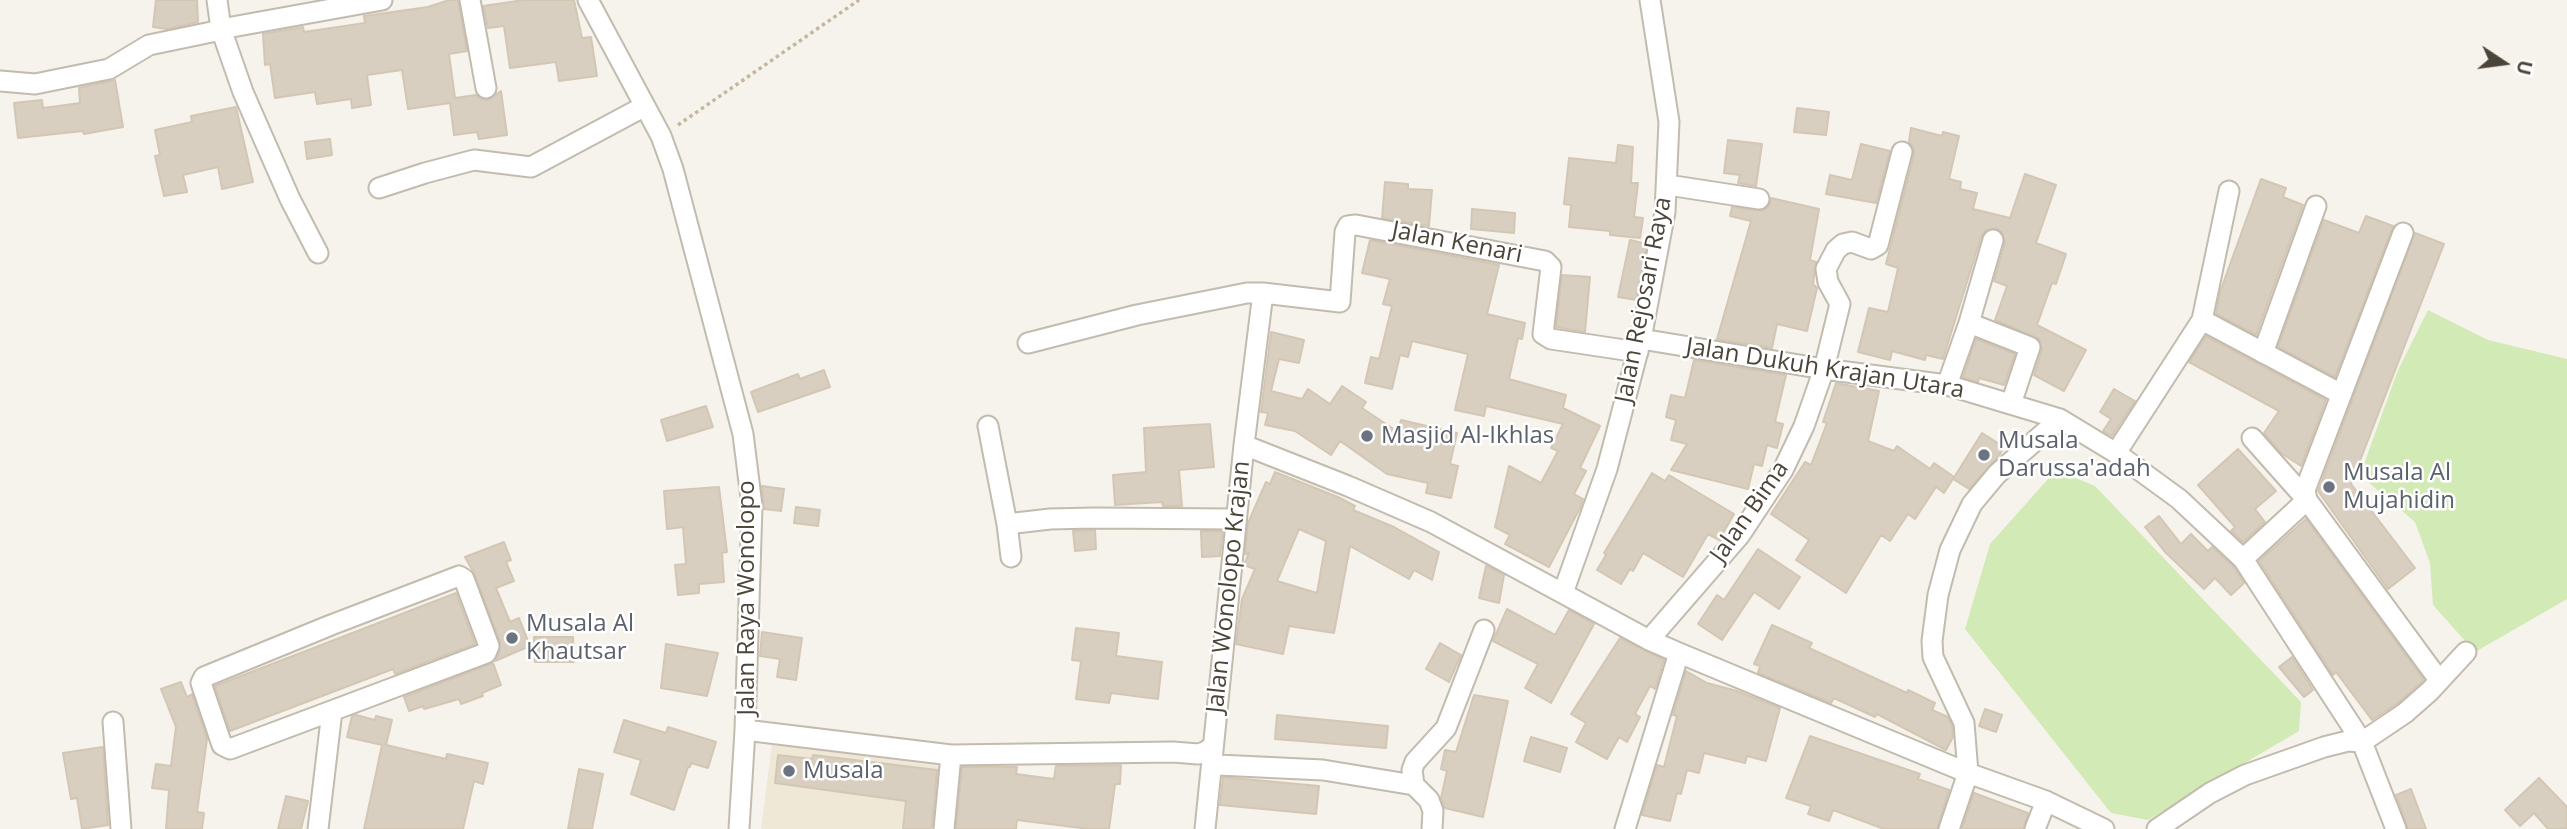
<!DOCTYPE html>
<html>
<head>
<meta charset="utf-8">
<style>
  body { margin:0 }
  #map { position:relative; width:2567px; height:829px; overflow:hidden; background:#f6f3ec; font-family:"Open Sans",sans-serif }
  canvas { display:block }
  .north { position:absolute; left:2469px; top:28px; width:70px; height:70px; -webkit-text-stroke:5px #fff; paint-order:stroke; rotate:103deg; font-size:19px; font-weight:700; line-height:28px; text-align:center; color:#4b4439 }
  .north::after { content:''; display:block; margin:auto; width:24px; height:32px; background:#4b4439; clip-path:polygon(50% 0,100% 100%,50% 72%,0 100%) }
</style>
</head>
<body>
<div id="map">
<canvas width="2567" height="829"></canvas>
<div class="north">U</div>
</div>
<script>
const ctx = document.querySelector('canvas').getContext('2d');
ctx.lineJoin = 'round';
function paint(path, color) { ctx.fillStyle = color; ctx.fill(path, 'evenodd'); }
const shape = rows => new Path2D(rows.map(r => 'M' + r).join(''));
function strokePath(path, color, width, dash) { ctx.strokeStyle = color; ctx.lineWidth = width; ctx.lineCap = dash ? 'butt' : 'round'; ctx.setLineDash(dash || []); ctx.stroke(path); }
function write(font, color, halo, rows, align = 'center') {
  ctx.font = font + ' "Open Sans",sans-serif'; ctx.lineWidth = 5; ctx.setLineDash([]); ctx.textBaseline = 'middle'; ctx.strokeStyle = halo; ctx.fillStyle = color; for (const [text, x, y, turn = 0] of rows) {
    ctx.save(); ctx.translate(x, y); ctx.rotate((+turn || 0) * Math.PI / 180); ctx.textAlign = isNaN(turn) ? turn : align; if (halo) ctx.strokeText(text, 0, 0); ctx.fillText(text, 0, 0); ctx.restore();
  }
}
paint(shape([
  [772,744,941,766,933,829,761,829]
]), '#efe8d6');
paint(shape([
  [2428,310,2488,340,2567,359,2567,599,2475,652,2433,605,2430,563,2415,522,2360,475,2398,370],
  [2056,470,2095,486,2301,702,2299,731,2148,820,2111,813,1965,629,1990,544]
]), '#d2eab5');
const building = shape([
  [156,0,197,0,198,22,167,29,153,27,156,0],
  [449,0,458,0,467,51,449,54,455,98,476,95,481,99,488,100,501,91,507,135,479,139,477,132,454,135,450,103,408,109,402,70,367,75,371,105,352,108,351,99,317,104,315,92,275,98,270,64,265,65,263,34,303,27,304,32,365,23,364,16,428,7,449,0],
  [524,0,574,0,582,38,591,37,597,76,559,81,556,62,510,68,504,26,488,28,483,6,524,0],
  [115,80,123,127,84,134,83,131,18,138,14,103,42,100,43,108,80,103,79,88,115,80],
  [236,107,253,182,222,189,218,167,183,175,187,192,164,196,155,156,160,155,155,130,192,122,191,116,236,107],
  [1797,108,1829,112,1826,135,1794,132,1797,108],
  [1911,128,1942,136,1943,132,1959,136,1949,179,1961,182,1960,189,1977,193,1973,209,2010,218,2025,174,2056,185,2036,243,2066,254,2056,284,2052,283,2037,325,2086,350,2064,391,2034,375,2042,350,2039,339,1995,320,2007,286,1994,281,2005,243,2002,232,1996,228,1985,231,1981,237,1943,359,1926,355,1925,360,1892,351,1890,360,1858,352,1869,308,1888,312,1898,268,1886,264,1914,155,1914,148,1909,142,1911,128],
  [330,139,332,155,307,159,305,142,330,139],
  [1728,140,1762,144,1756,186,1738,183,1740,175,1724,173,1728,140],
  [1861,144,1890,151,1876,203,1826,194,1830,175,1852,180,1861,144],
  [1618,145,1633,147,1631,183,1638,183,1634,217,1643,218,1640,238,1610,235,1610,231,1569,227,1571,205,1564,204,1569,158,1616,163,1618,145],
  [2261,179,2286,188,2283,197,2303,205,2256,335,2216,314,2220,292,2261,179],
  [1385,182,1408,184,1408,189,1432,190,1429,226,1382,218,1385,182],
  [1771,198,1819,209,1810,260,1816,262,1813,284,1817,288,1807,331,1777,324,1772,348,1717,339,1751,221,1730,216,1732,207,1763,211,1769,206,1771,198],
  [1472,209,1515,213,1514,233,1471,229,1472,209],
  [2366,216,2393,226,2335,377,2278,347,2324,220,2359,233,2366,216],
  [2415,233,2444,244,2351,484,2415,568,2388,589,2318,491,2415,233],
  [1370,240,1499,265,1487,314,1525,323,1522,339,1518,338,1509,379,1566,395,1563,408,1600,426,1580,468,1586,471,1574,494,1583,499,1580,508,1549,567,1505,544,1510,535,1495,527,1509,466,1541,483,1558,451,1551,448,1563,424,1486,406,1484,416,1455,410,1468,354,1412,341,1408,357,1400,355,1392,389,1365,383,1371,357,1379,359,1392,306,1383,304,1390,279,1362,273,1370,240],
  [1630,240,1647,244,1636,300,1618,297,1630,240],
  [1562,275,1590,277,1585,332,1556,327,1562,275],
  [1271,332,1304,340,1299,363,1279,359,1271,391,1302,399,1308,389,1330,404,1342,386,1366,402,1362,408,1398,432,1401,420,1457,433,1450,464,1458,466,1451,498,1426,493,1428,483,1387,474,1340,441,1331,455,1295,431,1265,425,1268,413,1261,412,1271,332],
  [2206,336,2326,400,2301,466,2281,453,2264,433,2279,411,2189,362,2206,336],
  [1976,339,2015,354,2004,385,1979,378,1978,382,1963,377,1976,339],
  [1694,360,1786,375,1775,422,1783,424,1777,448,1767,445,1762,466,1754,464,1748,489,1671,470,1687,444,1671,440,1676,420,1666,417,1671,395,1685,398,1694,360],
  [824,370,830,387,758,412,751,392,798,374,800,379,824,370],
  [1836,383,1879,391,1868,441,1894,451,1897,446,1930,469,1934,463,1954,477,1944,493,1936,487,1915,519,1908,514,1890,541,1881,535,1846,593,1796,560,1809,540,1771,514,1805,462,1811,465,1827,423,1823,422,1836,383],
  [2114,389,2135,401,2112,436,2103,431,2111,419,2100,412,2114,389],
  [706,406,713,427,667,441,661,420,706,406],
  [1210,424,1214,467,1179,470,1182,506,1163,506,1162,502,1115,505,1113,475,1146,472,1144,428,1210,424],
  [1982,433,2004,447,1998,457,1969,489,1953,479,1982,433],
  [2238,449,2276,491,2255,509,2265,522,2243,542,2231,531,2235,527,2198,485,2238,449],
  [1275,472,1338,497,1355,506,1353,510,1394,527,1439,552,1432,580,1414,570,1409,579,1350,546,1334,633,1289,626,1283,654,1236,644,1242,599,1255,569,1244,565,1249,553,1245,554,1248,523,1266,482,1270,484,1275,472],
  [1299,529,1326,541,1317,593,1277,581,1299,529],
  [1652,473,1665,481,1669,475,1734,514,1719,540,1708,534,1683,577,1643,553,1633,571,1630,569,1621,584,1597,570,1606,555,1604,553,1652,473],
  [762,486,784,489,781,511,764,509,762,486],
  [719,487,727,552,722,553,724,582,699,584,699,593,678,595,675,565,686,564,683,527,667,529,664,491,719,487],
  [796,507,820,510,818,526,794,523,796,507],
  [2159,516,2181,544,2191,534,2208,551,2212,547,2234,567,2244,583,2231,595,2215,578,2204,589,2165,552,2145,527,2159,516],
  [2306,519,2424,680,2398,703,2372,720,2336,672,2333,675,2259,561,2306,519],
  [1095,530,1096,549,1075,551,1073,531,1095,530],
  [1201,531,1223,531,1220,556,1202,557,1201,531],
  [504,542,511,560,506,562,514,581,496,588,510,622,519,618,530,646,495,661,500,651,500,642,475,575,465,557,504,542],
  [1758,549,1800,577,1779,609,1754,592,1722,640,1698,624,1717,595,1724,600,1758,549],
  [1486,566,1504,575,1499,603,1479,598,1486,566],
  [456,593,475,644,395,674,393,669,230,731,215,686,456,593],
  [1507,609,1555,635,1569,610,1594,624,1551,703,1525,688,1538,664,1493,641,1507,609],
  [1772,625,1812,643,1809,648,1907,693,1908,690,1935,703,1932,710,1948,717,1952,726,1953,737,1946,750,1877,714,1875,717,1834,698,1831,703,1758,673,1760,666,1754,664,1772,625],
  [1076,628,1119,633,1116,656,1162,662,1158,699,1111,693,1109,703,1076,699,1081,661,1072,660,1076,628],
  [762,632,802,638,796,680,777,677,780,659,760,656,762,632],
  [534,637,573,637,574,662,535,662,534,637],
  [1620,638,1664,660,1655,689,1650,686,1635,714,1640,717,1627,742,1619,737,1607,759,1576,742,1586,723,1571,714,1620,638],
  [1440,643,1461,655,1449,682,1426,669,1440,643],
  [666,644,718,653,707,696,661,688,666,644],
  [2292,657,2313,690,2304,697,2279,667,2292,657],
  [493,663,501,685,482,693,483,696,461,704,459,699,424,709,423,706,409,711,404,697,493,663],
  [1686,671,1707,683,1737,691,1780,708,1766,761,1747,756,1745,763,1704,753,1699,773,1687,770,1681,794,1677,793,1670,821,1642,815,1657,765,1664,767,1677,716,1673,715,1686,671],
  [181,682,187,697,192,694,207,739,197,812,204,813,202,829,166,829,169,790,152,788,156,764,171,766,176,727,161,689,181,682],
  [1474,695,1508,701,1483,817,1445,808,1441,798,1447,771,1441,769,1445,750,1456,752,1474,695],
  [1985,709,2002,715,1996,732,1979,726,1985,709],
  [356,715,375,720,376,716,392,720,386,745,446,759,447,754,488,763,483,784,474,781,463,829,364,829,382,745,347,737,352,716,356,715],
  [1277,715,1388,726,1386,748,1275,739,1277,715],
  [624,720,666,733,668,727,716,742,708,768,691,763,690,767,688,767,674,810,631,794,641,760,614,752,624,720],
  [1810,736,1920,774,1918,779,1949,790,1937,829,1884,829,1833,810,1829,821,1808,814,1811,806,1786,798,1810,736],
  [1531,737,1567,748,1560,772,1524,761,1531,737],
  [103,747,108,825,82,829,77,798,71,799,63,753,103,747],
  [778,755,812,759,813,755,937,770,932,826,930,829,903,829,906,801,775,783,778,755],
  [1121,765,1120,784,1115,784,1109,829,1089,829,1017,820,1016,829,956,829,962,767,1017,767,1016,774,1054,779,1056,766,1121,765],
  [579,769,603,774,592,829,568,829,579,769],
  [1223,777,1319,786,1316,814,1220,805,1223,777],
  [2539,778,2567,807,2567,829,2548,829,2534,813,2520,826,2505,810,2539,778],
  [2411,789,2426,829,2408,829,2396,795,2411,789],
  [1974,793,2028,813,2023,829,1962,829,1974,793],
  [286,796,308,801,301,829,278,829,286,796]
]);
paint(building, '#d8cfc1');
strokePath(building, '#d3c7b4', 2);
const street = shape([
  [217,0,221,29,243,92,290,199,318,253],
  [470,0,486,88],
  [588,0,661,136,673,169,743,434,752,506,745,730,739,829],
  [221,29,382,0],
  [0,81,35,84,109,69,149,45,221,30],
  [1668,185,1759,199],
  [379,188,425,173,474,160,531,167,645,106],
  [2202,320,2341,394],
  [1969,323,2030,347,2011,404],
  [1641,339,1824,369,1947,385,2060,419,2116,453,2179,499,2243,559,2362,742,2396,829],
  [1028,343,1137,315,1247,293,1263,293],
  [2263,353,2316,206],
  [1947,385,1969,323,1993,240],
  [988,426,1007,524,1011,557],
  [2252,438,2307,500,2439,680],
  [1244,445,1263,293,1340,302,1345,232,1348,226,1356,225,1545,261,1551,267,1543,334,1551,339,1638,352],
  [2116,453,2202,320,2229,191],
  [1007,524,1050,519,1094,518,1235,519],
  [2243,559,2307,500,2305,490,2403,233],
  [459,576,464,579,489,646,486,653,230,749,222,745,201,683,204,677,331,625,459,576],
  [1563,593,1607,469,1641,339,1665,212,1669,122,1650,0],
  [1649,640,1740,535,1783,470,1804,426,1824,369,1840,304,1828,282,1826,269,1836,250,1843,244,1852,242,1871,249,1878,245,1902,152],
  [113,722,121,829],
  [745,730,951,755,1173,752,1198,754,1205,752,1213,746],
  [1212,760,1218,765,1323,770,1414,785,1429,800,1433,811,1432,829],
  [1414,785,1412,770,1415,762,1446,728,1484,630],
  [318,829,332,711],
  [944,829,951,755],
  [1205,829,1244,445,1348,486,1431,522,1649,640,1679,653,1968,773,2046,801,2104,829],
  [1625,829,1679,653],
  [1949,829,1968,773,1964,723,1933,657,1932,641,1938,595,1950,550,1972,504,1997,474,2060,419],
  [2035,829,2046,801],
  [2157,829,2210,793,2245,775,2324,747,2348,741,2362,742,2405,713,2430,691,2466,652]
]);
strokePath(street, '#c2bbae', 23);
strokePath(shape([
  [678,125,859,0]
]), '#c4b79f', 3.5, [3.5, 3.5]);
strokePath(street, '#fff', 19);
for (const [x, y, r, color] of [
  [1367,436,7,"#6b7280"],
  [1984,455,7,"#6b7280"],
  [2329,487,7,"#6b7280"],
  [512,638,7,"#6b7280"],
  [789,771,7,"#6b7280"]
]) { const dot = new Path2D(); dot.arc(x, y, r, 0, 2 * Math.PI); ctx.fillStyle = color; ctx.fill(dot); strokePath(dot, '#fff', 2.5); }
write('24px', '#4b4439', '#fff', [
  ["Jalan Kenari",1457,243,11],
  ["Jalan Rejosari Raya",1644,300,-79],
  ["Jalan Dukuh Krajan Utara",1825,369,9],
  ["Jalan Bima",1750,512,-55],
  ["Jalan Wonolopo Krajan",1229,587,-84],
  ["Jalan Raya Wonolopo",747,598,-90]
]);
write('24px', '#5b616d', '#fff', [
  ["Masjid Al-Ikhlas",1381,436],
  ["Musala",1998,441],
  ["Darussa'adah",1998,469],
  ["Musala Al",2343,473],
  ["Mujahidin",2343,501],
  ["Musala Al",526,624],
  ["Khautsar",526,652],
  ["Musala",803,771]
], 'left');
</script>
</body>
</html>
